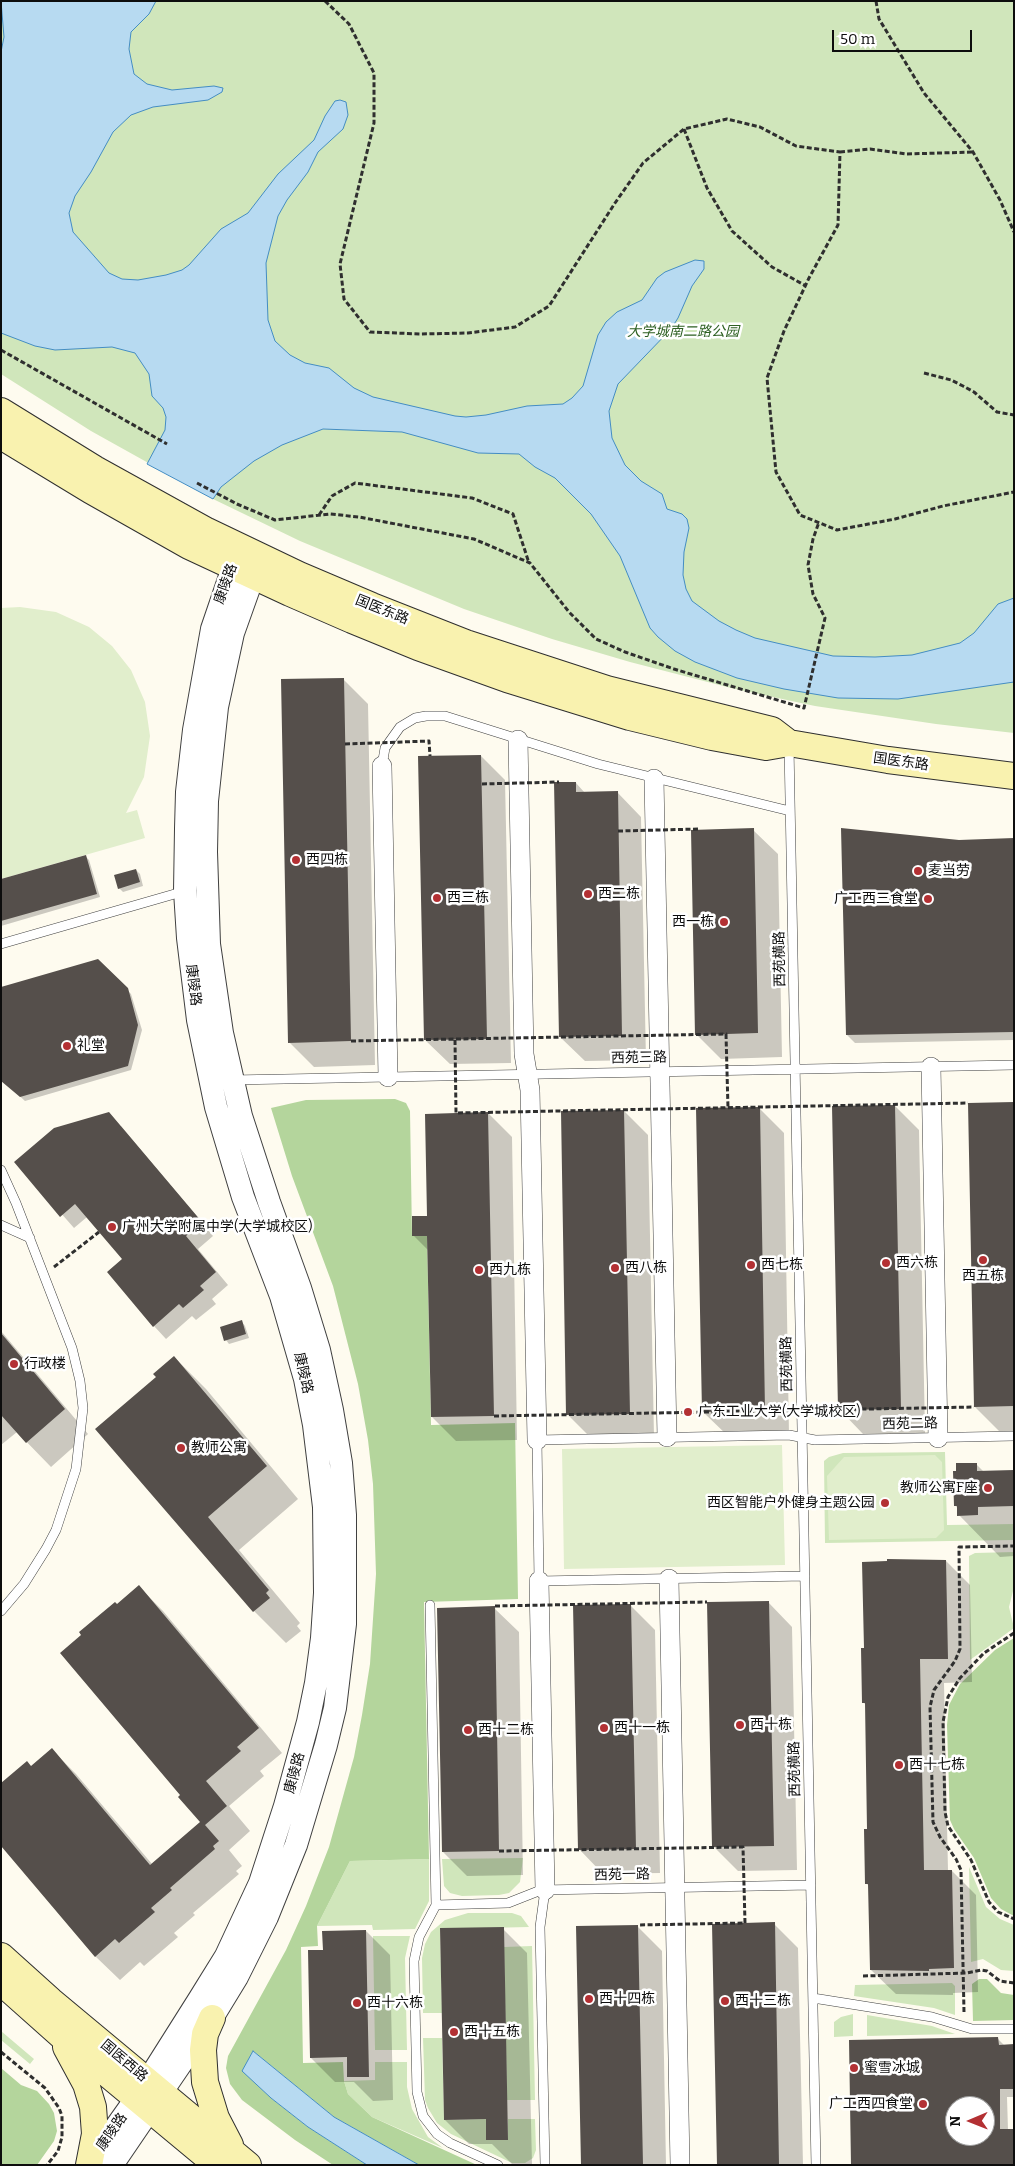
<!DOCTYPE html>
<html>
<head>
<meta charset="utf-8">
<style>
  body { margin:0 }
  #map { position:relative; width:1015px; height:2166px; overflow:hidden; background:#fefbef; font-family:Bitter,serif }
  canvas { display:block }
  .frame { position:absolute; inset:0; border:2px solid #0d0d0d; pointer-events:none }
  .north { position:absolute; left:945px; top:2096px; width:50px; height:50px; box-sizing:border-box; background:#fff; border:1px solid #9e9e9e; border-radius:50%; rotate:269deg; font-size:14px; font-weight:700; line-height:20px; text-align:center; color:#0d0d0d }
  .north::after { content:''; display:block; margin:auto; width:18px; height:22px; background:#b33033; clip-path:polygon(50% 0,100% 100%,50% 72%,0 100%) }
  .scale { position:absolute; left:832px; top:30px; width:140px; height:22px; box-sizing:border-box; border:2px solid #0d0d0d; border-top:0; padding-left:6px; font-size:15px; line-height:18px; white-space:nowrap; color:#0d0d0d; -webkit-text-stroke:4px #fff; paint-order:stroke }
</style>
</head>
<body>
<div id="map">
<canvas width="1015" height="2166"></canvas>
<div class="frame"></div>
<div class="north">N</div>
<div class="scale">50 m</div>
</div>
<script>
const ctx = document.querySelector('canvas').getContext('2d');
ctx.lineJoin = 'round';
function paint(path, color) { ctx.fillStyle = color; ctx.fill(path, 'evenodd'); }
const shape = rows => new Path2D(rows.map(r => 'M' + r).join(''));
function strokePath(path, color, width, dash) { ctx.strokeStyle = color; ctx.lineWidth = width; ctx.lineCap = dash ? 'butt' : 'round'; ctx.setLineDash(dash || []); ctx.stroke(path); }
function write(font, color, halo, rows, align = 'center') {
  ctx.font = font + ' Bitter,"Noto Sans SC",serif'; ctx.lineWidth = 5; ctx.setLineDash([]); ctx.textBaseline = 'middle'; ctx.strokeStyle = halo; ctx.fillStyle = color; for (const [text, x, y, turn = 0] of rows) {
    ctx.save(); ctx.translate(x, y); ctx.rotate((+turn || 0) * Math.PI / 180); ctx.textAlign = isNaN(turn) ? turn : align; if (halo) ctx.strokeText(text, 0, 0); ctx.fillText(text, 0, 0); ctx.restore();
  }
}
paint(shape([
  [1,1,1014,1,1014,733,936,724,815,706,731,688,630,662,552,639,464,609,300,541,213,499,91,431,1,374],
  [945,1452,947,1525,1014,1524,1014,1540,825,1543,824,1461,829,1457,843,1453],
  [1014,1552,1014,1587,1009,1607,1014,1628,970,1660,969,1556,975,1553],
  [523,1858,520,1882,509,1893,499,1895,462,1896,450,1893,444,1886,442,1859],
  [429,1859,429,1901,415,1929,373,1930,372,1925,317,1926,350,1861],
  [969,1867,986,1907,1000,1919,1014,1925,1014,1971,1001,1970,983,1959,971,1962],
  [468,1913,512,1913,521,1916,529,1927,440,1929,442,2013,423,2013,422,1958,425,1944,431,1932,445,1920],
  [373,1936,410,1936,405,1958,407,2050,375,2050],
  [532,1946,535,2100,507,2100,504,1947],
  [952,1983,955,1986,955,2015,934,2008,854,1996,855,1985],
  [853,2014,853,2036,834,2037,834,2022,841,2017],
  [867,2015,932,2026,955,2034,867,2036],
  [1,2031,34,2059,30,2064,1,2040],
  [423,2038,442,2038,444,2120,486,2119,487,2140,508,2140,508,2119,535,2119,536,2150,533,2158,525,2163,512,2163,451,2134,437,2123,428,2108,425,2100],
  [375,2062,407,2062,407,2087,412,2109,428,2137,443,2148,372,2117,348,2094,344,2081,375,2080]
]), '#d0e6bb');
paint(shape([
  [395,1099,406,1103,410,1111,412,1236,427,1236,431,1425,515,1423,518,1599,424,1602,429,1859,350,1861,317,1926,318,1946,301,1947,303,2063,343,2062,344,2081,348,2094,372,2117,477,2165,419,2165,334,2117,253,2051,243,2071,271,2098,308,2127,367,2165,333,2165,295,2140,242,2100,230,2084,226,2068,228,2056,286,1950,306,1906,329,1847,354,1757,362,1715,370,1664,376,1574,373,1484,368,1440,358,1384,333,1286,292,1176,271,1108,306,1100],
  [1014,1638,1014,1916,1001,1909,991,1898,974,1858,954,1829,950,1820,947,1725,949,1705,960,1684,995,1650],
  [979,1979,987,1979,1001,1993,1014,1995,1014,2020,973,2021,972,1984],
  [1,2068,21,2085,37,2091,49,2104,54,2113,57,2131,54,2141,37,2165,1,2165]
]), '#b4d59c');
paint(shape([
  [20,607,56,612,89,627,112,646,131,670,145,702,150,736,144,777,126,813,137,810,145,838,1,879,1,608],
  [782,1445,785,1565,564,1569,562,1449],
  [935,1455,942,1462,944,1530,936,1538,829,1540,827,1476,844,1457]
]), '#e1eecc');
const water = shape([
  [1,1,156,1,149,14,131,32,129,49,134,74,147,84,172,90,214,86,223,88,222,92,208,100,153,107,131,115,113,132,91,172,75,196,69,213,73,232,109,273,122,279,138,280,166,275,182,270,189,265,221,229,248,213,278,174,314,140,325,116,335,101,340,100,346,102,348,115,343,129,318,152,308,172,287,200,278,216,266,263,268,320,275,341,290,355,305,363,329,368,354,388,373,397,455,416,466,417,486,415,527,406,563,404,572,398,583,386,598,335,606,322,617,312,642,300,657,278,665,272,695,260,704,261,704,269,692,286,678,318,671,329,618,384,609,411,612,438,625,465,641,481,662,494,667,509,682,514,687,519,689,528,684,552,683,575,686,589,692,601,719,621,736,630,755,638,833,656,875,657,912,655,960,643,974,633,998,604,1014,598,1014,682,898,699,838,698,784,689,737,678,695,662,675,651,658,637,650,628,620,556,591,514,555,478,535,467,519,454,478,453,402,432,323,429,282,445,254,461,221,487,213,499,147,464,165,430,166,417,163,408,152,396,149,374,135,353,112,347,55,350,35,346,1,333,1,52,4,37,1,1],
  [253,2051,334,2117,419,2165,367,2165,308,2127,271,2098,242,2071,253,2051]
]);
paint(water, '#b7daf1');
strokePath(water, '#448dc3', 1);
paint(shape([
  [343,679,368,704,375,1065,314,1067,289,1042],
  [481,756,505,780,511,1063,450,1064,425,1040],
  [576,783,585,793,617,792,641,817,646,1060,585,1061,560,1037],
  [753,830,778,854,782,1057,721,1059,696,1034],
  [1014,839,1014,1040,855,1043,847,1035,959,841],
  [85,856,89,860,100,897,1,926,1,880],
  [136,870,140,874,143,886,123,892,119,888],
  [97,960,131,994,142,1030,131,1070,25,1101,1,1079],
  [1014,1103,1014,1431,999,1431,975,1407],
  [895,1106,919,1130,925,1433,863,1434,839,1409],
  [759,1108,784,1133,789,1435,728,1436,703,1412],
  [624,1111,648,1135,654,1437,592,1439,567,1414],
  [488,1113,512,1137,517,1440,456,1441,432,1417,429,1251,414,1236,428,1217],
  [121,1126,213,1236,198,1249,228,1285,212,1299,216,1304,196,1320,192,1316,166,1339,154,1326,123,1259,87,1217,74,1228,16,1162],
  [242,1322,245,1326,249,1338,229,1344,226,1340],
  [1,1331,88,1434,51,1467,17,1432,1,1445],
  [174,1357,206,1389,298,1499,239,1550,300,1623,297,1626,301,1631,286,1643,254,1611,97,1429,158,1377],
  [976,1464,984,1472,1014,1472,1014,1556,1000,1557,959,1515,958,1509,955,1505],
  [946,1561,970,1585,972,1682,944,1683,948,1871,952,1871,976,1895,978,1992,953,1993,953,1995,896,1994,871,1970,870,1887,867,1884,869,1830,866,1705,863,1702,865,1649],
  [139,1587,163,1611,282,1753,260,1771,264,1776,229,1806,250,1831,229,1850,242,1866,236,1871,239,1874,193,1913,195,1915,174,1933,178,1937,144,1966,140,1962,120,1980,95,1956,31,1767,52,1750,76,1774,152,1864,201,1822,182,1795,117,1606],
  [768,1602,792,1627,797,1870,738,1871,714,1847],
  [630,1605,655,1630,660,1873,603,1874,579,1849],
  [494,1608,519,1632,523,1875,467,1876,443,1852],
  [774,1924,798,1948,803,2165,718,2165],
  [637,1926,662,1951,666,2165,582,2165],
  [503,1929,527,1953,532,2164,512,2164,492,2144,469,2144,445,2120],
  [366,1931,390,1955,393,2100,373,2101,354,2082,335,2082,311,2058,324,1951],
  [998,2039,1005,2046,1014,2045,1014,2097,1007,2097,1008,2130,1014,2130,853,2165],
  [955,2106,985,2106,985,2136,955,2136]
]), '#0003');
paint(shape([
  [344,678,351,1041,288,1043,281,679],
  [481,755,487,1039,424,1040,418,756],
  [554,782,576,782,576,792,618,791,622,1036,559,1037],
  [754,828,758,1033,695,1035,691,830],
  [841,828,959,840,1014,838,1014,1032,846,1035],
  [86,855,97,894,1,921,1,879],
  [136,869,140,882,118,889,114,875],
  [98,959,128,988,138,1025,128,1066,20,1097,1,1081,1,987],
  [1014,1102,1014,1406,974,1407,968,1103],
  [895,1105,901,1409,838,1410,832,1106],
  [760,1107,765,1411,702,1412,696,1108],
  [624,1110,630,1414,566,1415,561,1111],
  [109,1112,202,1222,186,1236,216,1272,200,1286,204,1290,183,1308,179,1304,153,1327,107,1272,122,1259,75,1204,60,1217,14,1162,54,1128],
  [488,1112,494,1416,431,1417,427,1236,412,1236,412,1216,427,1216,425,1114],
  [242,1320,246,1334,224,1341,220,1327],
  [1,1333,65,1409,26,1443,1,1415],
  [174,1356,267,1466,208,1517,269,1590,266,1593,270,1598,253,1612,95,1429,156,1377,153,1374],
  [956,1463,977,1463,977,1471,1014,1470,1014,1506,978,1507,978,1515,957,1516,957,1506,954,1506,953,1471,956,1471],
  [887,1559,946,1560,948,1659,920,1659,924,1870,952,1870,954,1968,929,1969,929,1971,870,1970,868,1884,865,1884,864,1829,867,1829,865,1703,862,1703,861,1648,864,1648,862,1562,887,1561],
  [139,1585,259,1728,237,1747,241,1751,206,1781,227,1806,205,1825,219,1841,213,1846,215,1849,170,1888,172,1890,151,1908,155,1912,119,1943,115,1939,95,1957,1,1846,1,1783,27,1761,31,1766,52,1748,150,1865,200,1822,178,1797,180,1795,60,1653,81,1635,79,1632,115,1602,117,1604],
  [769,1601,774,1846,712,1847,707,1602],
  [631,1604,636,1849,578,1850,573,1605],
  [495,1606,499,1851,442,1852,437,1608],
  [775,1922,779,2165,717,2165,712,1924],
  [638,1925,643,2165,581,2165,576,1926],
  [504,1927,508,2140,486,2140,486,2119,444,2120,440,1928],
  [366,1930,369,2077,347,2077,347,2057,310,2058,308,1950,323,1950,322,1931],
  [998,2037,999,2045,1014,2044,1014,2089,1000,2089,1000,2129,1014,2129,1014,2165,851,2165,849,2040],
  [955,2106,985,2106,985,2136,955,2136]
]), '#554f4b');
const service = shape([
  [789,746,816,2165],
  [382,766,385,748,400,727,415,718,426,716,445,716,598,764,790,811],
  [1,944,185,891],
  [232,1080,1014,1065],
  [1,1170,16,1203,72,1348,80,1381,83,1408,76,1469,56,1530,46,1549,24,1584,1,1611],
  [1,1225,30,1238],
  [805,1576,539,1581,537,1440,789,1435,815,1440,1014,1436],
  [430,1605,436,1905,419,1937,414,1961,417,2092,423,2116,437,2134,450,2143,498,2165],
  [436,1905,508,1903,541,1890,811,1885],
  [813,1998,932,2017,972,2029,1014,2029],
  [545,2165,540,1927,545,1890]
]);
const minor = shape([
  [518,740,524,1054,530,1090,537,1440],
  [382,766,388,1077],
  [654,779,667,1437],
  [931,1067,938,1438],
  [669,1579,680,2165],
  [539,1581,545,1890]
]);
const tertiary = shape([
  [91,2162,140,2093,200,1998,226,1956,260,1883,285,1806,308,1722,316,1683,322,1638,325,1593,324,1507,314,1425,305,1379,281,1296,243,1197,216,1107,198,1020,188,938,185,891,186,829,187,792,194,730,212,629,239,550],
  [112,2165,212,2018,237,1977,267,1917,296,1845,326,1745,335,1708,345,1624,345,1515,341,1463,332,1410,319,1350,300,1288,269,1202,241,1116,222,1033,209,944,206,852,207,801,217,707,233,633,259,560]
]);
const secondary = shape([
  [1,411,95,469,207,531,299,575,372,606,466,643,607,689,772,730,789,743],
  [1,436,90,490,189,546,290,593,352,620,418,647,507,679,630,717,712,737,766,747,789,743,888,760,1014,776],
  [1,1956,51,2001,248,2165],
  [1,1982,64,2038,217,2165],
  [212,2018,205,2034,203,2050,205,2082,216,2118,230,2145],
  [66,2047,86,2084,93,2107,95,2134,89,2165]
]);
strokePath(service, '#404040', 10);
strokePath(minor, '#404040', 20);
strokePath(tertiary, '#404040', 24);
strokePath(secondary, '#2f2f2f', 28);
strokePath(shape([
  [325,1,349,24,374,73,374,123,340,264,344,299,370,332,421,334,468,333,515,327,549,306,615,203,643,163,684,129,727,119,760,127,796,146,840,152,838,225,809,278,784,331,767,378,776,472,800,515,837,530,895,519,943,506,1014,492],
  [876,1,879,19,893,42,924,93,973,152,1000,200,1014,232],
  [684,129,707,188,732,231,772,267,806,286],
  [840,152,870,149,907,154,973,152],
  [1,350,167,444],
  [924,373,951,380,963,386,974,392,997,412,1014,415],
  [197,483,237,504,275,520,330,514,359,517,474,539,530,563,569,612,596,639,625,652,674,669,804,708,825,618,813,594,808,565,813,539,819,522],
  [319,515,332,496,355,483,472,498,513,514,529,563],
  [54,1267,99,1232],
  [1014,1633,984,1653,960,1678,948,1697,943,1722,945,1812,948,1826,971,1860,989,1902,998,1912,1014,1919],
  [931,1765,944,1765],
  [863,1976,967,1973,981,1970,987,1971,1000,1981,1014,1983],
  [964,2012,961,1870,956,1859,940,1837,933,1822,930,1707,934,1690,955,1661,960,1649,959,1547,1014,1546],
  [1,2052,45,2088,59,2108,62,2116,62,2137,58,2151,47,2165]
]), '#2f2f2f', 3, [5, 2.5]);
strokePath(service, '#fff', 9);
strokePath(minor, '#fff', 19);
strokePath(tertiary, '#fff', 22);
strokePath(secondary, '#f9f2af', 26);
strokePath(shape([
  [345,744,429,741,430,756],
  [482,784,559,782],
  [618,831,699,829],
  [455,1040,456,1113,968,1103],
  [351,1041,726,1034,728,1108],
  [494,1416,974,1407],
  [495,1606,707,1602],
  [499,1851,743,1847,745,1923,638,1925]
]), '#2f2f2f', 3, [5, 2.5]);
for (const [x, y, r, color] of [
  [296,860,5,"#b33033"],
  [918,871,5,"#b33033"],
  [588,894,5,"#b33033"],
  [437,898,5,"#b33033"],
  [928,899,5,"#b33033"],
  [724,922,5,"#b33033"],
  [67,1046,5,"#b33033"],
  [112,1227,5,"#b33033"],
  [983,1260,5,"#b33033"],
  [886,1263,5,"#b33033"],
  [751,1265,5,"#b33033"],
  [615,1268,5,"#b33033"],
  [479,1270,5,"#b33033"],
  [14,1364,5,"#b33033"],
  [688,1412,5,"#b33033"],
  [181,1448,5,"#b33033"],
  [988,1488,5,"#b33033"],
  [885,1503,5,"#b33033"],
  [740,1725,5,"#b33033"],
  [604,1728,5,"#b33033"],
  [468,1730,5,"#b33033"],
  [899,1765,5,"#b33033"],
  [589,1999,5,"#b33033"],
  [725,2001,5,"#b33033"],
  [357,2003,5,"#b33033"],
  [454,2032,5,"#b33033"],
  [854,2068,5,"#b33033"],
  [923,2104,5,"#b33033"]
]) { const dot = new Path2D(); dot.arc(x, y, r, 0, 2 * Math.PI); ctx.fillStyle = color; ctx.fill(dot); strokePath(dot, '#fff', 2); }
write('italic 14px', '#2e6023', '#fff', [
  ["大学城南二路公园",683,332]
]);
write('14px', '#0d0d0d', '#fff', [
  ["康陵路",226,584,-70],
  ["国医东路",382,610,22],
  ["国医东路",901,762,8],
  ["西苑横路",780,959,-91],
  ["康陵路",193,985,83],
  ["西苑三路",639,1058,-1],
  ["西苑横路",787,1364,-91],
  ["康陵路",303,1373,77],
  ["西苑二路",910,1424,-1],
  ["西苑横路",795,1769,-91],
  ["康陵路",295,1773,-75],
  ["西苑一路",622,1875,-1],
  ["国医西路",124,2061,40],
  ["康陵路",112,2132,-55]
]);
write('14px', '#0d0d0d', '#fff', [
  ["西四栋",306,860],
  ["麦当劳",928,871],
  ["西二栋",598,894],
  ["西三栋",447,898],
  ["广工西三食堂",918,899,"right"],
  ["西一栋",714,922,"right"],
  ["礼堂",77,1046],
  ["广州大学附属中学(大学城校区)",122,1227],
  ["西六栋",896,1263],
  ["西七栋",761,1265],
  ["西八栋",625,1268],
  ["西九栋",489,1270],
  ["西五栋",983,1276,"center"],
  ["行政楼",24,1364],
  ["广东工业大学(大学城校区)",698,1412],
  ["教师公寓",191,1448],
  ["教师公寓F座",978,1488,"right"],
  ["西区智能户外健身主题公园",875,1503,"right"],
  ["西十栋",750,1725],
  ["西十一栋",614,1728],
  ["西十二栋",478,1730],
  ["西十七栋",909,1765],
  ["西十四栋",599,1999],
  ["西十三栋",735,2001],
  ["西十六栋",367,2003],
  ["西十五栋",464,2032],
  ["蜜雪冰城",864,2068],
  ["广工西四食堂",913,2104,"right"]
], 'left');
</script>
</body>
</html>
